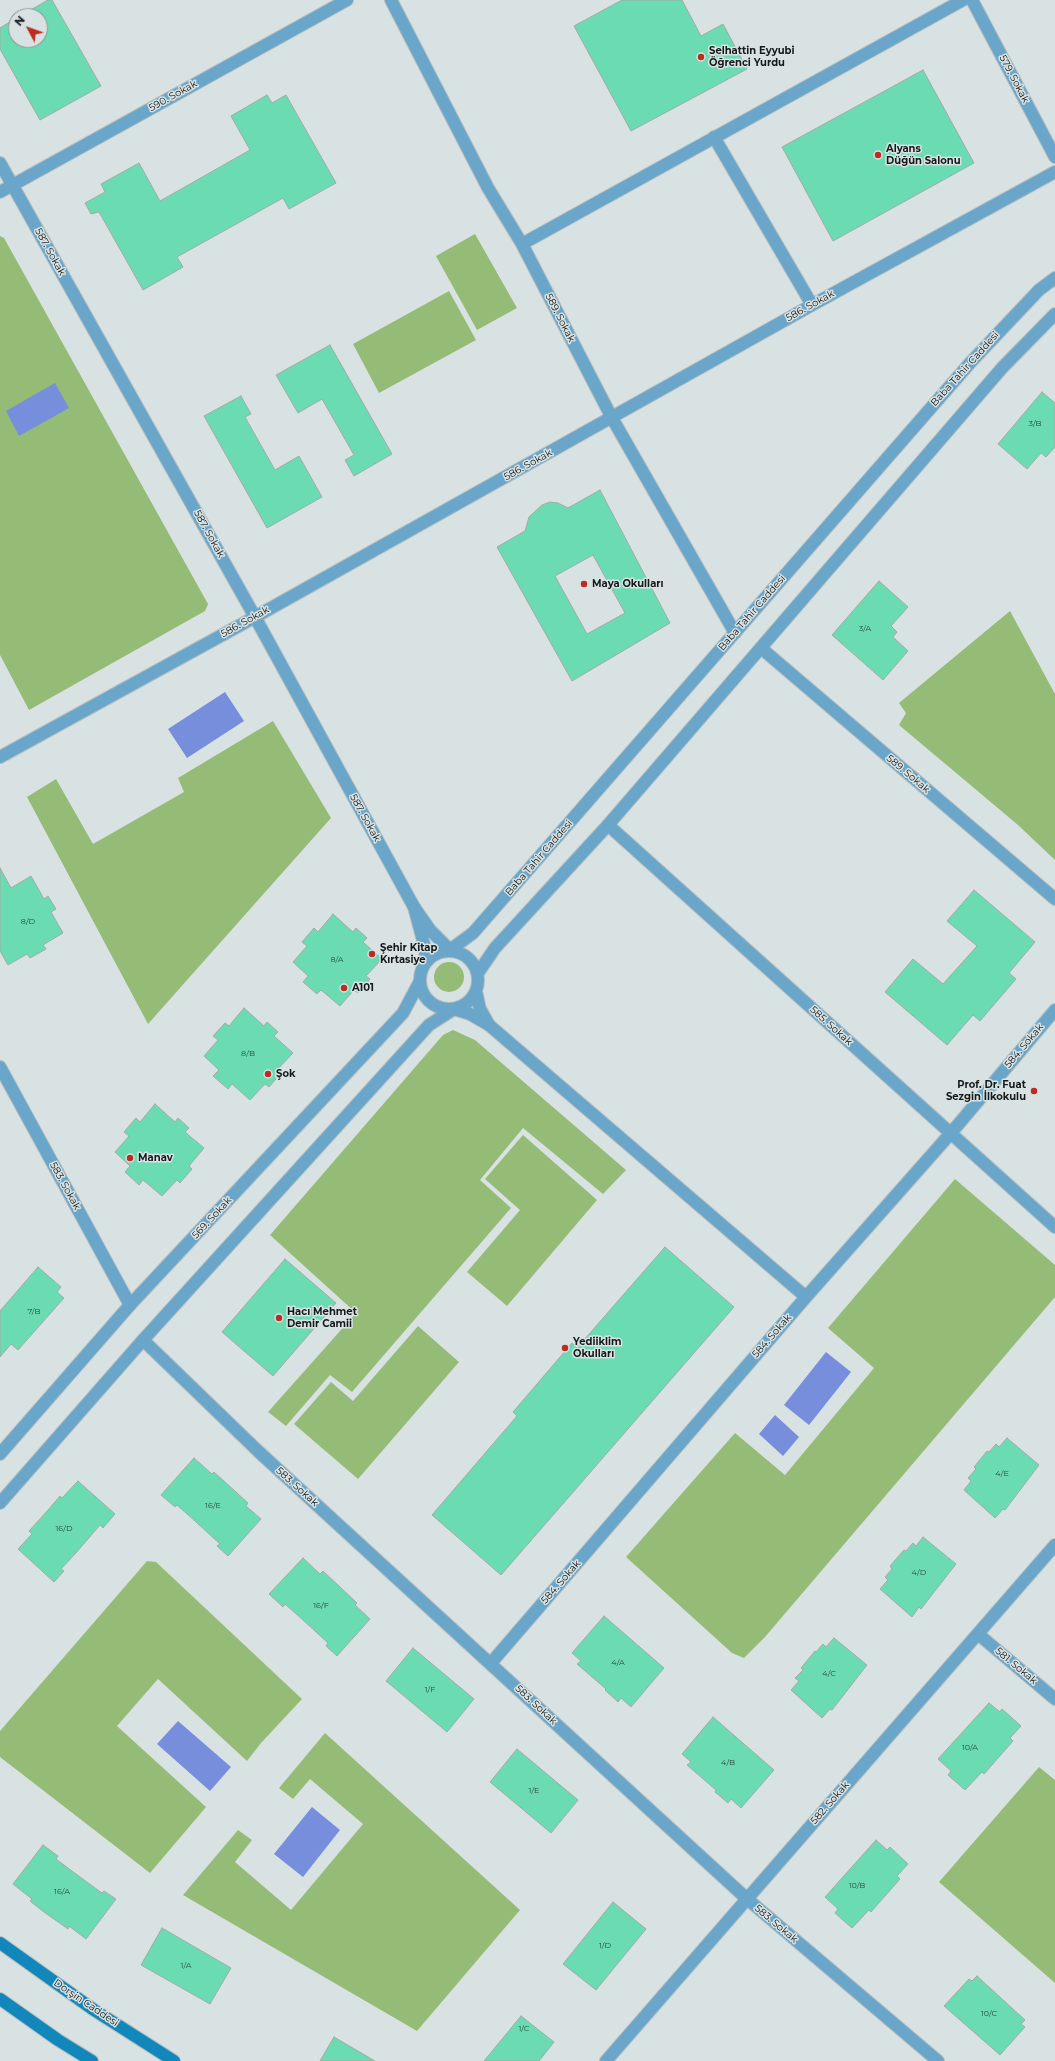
<!DOCTYPE html>
<html>
<head>
<meta charset="utf-8">
<style>
  body { margin:0 }
  #map { position:relative; width:1055px; height:2061px; overflow:hidden; background:#d9e2e3; font-family:Montserrat,sans-serif }
  canvas { display:block }
  .north { position:absolute; left:8px; top:8px; width:40px; height:40px; box-sizing:border-box; background:#d9e2e3; border:1px solid #8b9292; border-radius:50%; rotate:311deg; font-size:11px; font-weight:700; line-height:16px; text-align:center; color:#151919 }
  .north::after { content:''; display:block; margin:auto; width:14px; height:18px; background:#bb2d22; clip-path:polygon(50% 0,100% 100%,50% 72%,0 100%) }
</style>
</head>
<body>
<div id="map">
<canvas width="1055" height="2061"></canvas>
<div class="north">N</div>
</div>
<script>
const ctx = document.querySelector('canvas').getContext('2d');
ctx.lineJoin = 'round';
function paint(path, color) { ctx.fillStyle = color; ctx.fill(path, 'evenodd'); }
const shape = rows => new Path2D(rows.map(r => 'M' + r).join(''));
function strokePath(path, color, width, dash) { ctx.strokeStyle = color; ctx.lineWidth = width; ctx.lineCap = dash ? 'butt' : 'round'; ctx.setLineDash(dash || []); ctx.stroke(path); }
function write(font, color, halo, rows, align = 'center') {
  ctx.font = font + ' Montserrat,sans-serif'; ctx.lineWidth = 3; ctx.setLineDash([]); ctx.textBaseline = 'middle'; ctx.strokeStyle = halo; ctx.fillStyle = color; for (const [text, x, y, turn = 0] of rows) {
    ctx.save(); ctx.translate(x, y); ctx.rotate((+turn || 0) * Math.PI / 180); ctx.textAlign = isNaN(turn) ? turn : align; if (halo) ctx.strokeText(text, 0, 0); ctx.fillText(text, 0, 0); ctx.restore();
  }
}
paint(shape([
  [475,234,517,308,477,330,436,256],
  [0,236,4,238,208,604,205,611,29,710,0,655],
  [449,291,476,340,379,393,353,344],
  [1010,611,1055,694,1055,860,1018,825,899,725,906,713,899,703],
  [273,721,331,818,148,1024,27,797,56,779,93,844,184,792,178,778],
  '434 977a15 15 0 1 1 30 0a15 15 0 1 1-30 0Z',
  [453,1030,475,1040,626,1170,603,1194,523,1128,480,1180,511,1208,352,1392,330,1375,286,1426,268,1412,356,1313,270,1235,443,1035],
  [523,1135,597,1200,507,1306,467,1272,520,1210,485,1179],
  [955,1179,1055,1265,1055,1297,765,1637,744,1658,732,1653,626,1557,735,1433,785,1475,874,1368,828,1328],
  [418,1326,459,1362,358,1479,294,1424,331,1382,353,1401],
  [147,1561,156,1562,302,1699,261,1743,247,1761,158,1679,117,1726,206,1807,150,1873,0,1757,0,1731],
  [325,1733,520,1910,417,2031,183,1895,238,1830,252,1840,235,1862,291,1910,363,1824,310,1779,293,1799,279,1788],
  [1039,1767,1055,1780,1055,1983,939,1882]
]), '#95bc77');
paint(shape([
  [55,383,69,408,19,436,6,411],
  [225,692,244,721,187,758,168,729],
  [826,1352,851,1372,809,1425,784,1405],
  [775,1415,799,1437,783,1456,759,1434],
  [178,1721,231,1767,210,1791,157,1744],
  [312,1807,340,1830,303,1877,274,1854]
]), '#768edc');
const building = shape([
  [48,0,52,0,101,86,40,120,0,49,0,28,16,18,16,40,40,40,40,16,20,16,48,0],
  [622,0,682,0,701,36,723,24,747,69,631,131,574,26,622,0],
  [923,70,974,163,833,241,782,147,923,70],
  [267,95,272,103,286,95,336,183,289,209,283,198,177,257,183,267,143,290,99,212,91,214,85,203,105,192,101,184,139,163,160,201,250,150,231,116,267,95],
  [330,345,392,454,354,476,345,460,354,455,322,399,298,413,276,375,330,345],
  [1042,392,1055,403,1055,447,1046,457,1041,453,1027,469,998,444,1042,392],
  [241,396,251,414,245,417,275,470,299,456,322,497,267,528,204,416,241,396],
  [600,490,670,623,572,681,497,547,525,531,529,517,542,505,550,502,558,503,568,508,600,490],
  [593,555,625,613,587,634,555,576,593,555],
  [879,581,908,607,891,626,897,632,893,637,908,651,883,680,832,635,879,581],
  [0,868,11,888,31,876,44,899,48,896,56,909,51,912,63,933,43,945,46,949,30,958,27,954,8,965,0,951,0,868],
  [974,890,1035,942,1009,973,1016,979,980,1021,973,1015,947,1045,885,992,913,959,943,984,977,946,947,921,974,890],
  [333,914,353,932,356,928,367,938,363,942,382,959,366,976,370,979,358,993,354,990,340,1006,321,990,317,994,303,982,308,976,293,962,307,946,302,942,314,928,318,932,333,914],
  [244,1008,264,1026,267,1022,278,1032,274,1036,293,1053,277,1070,281,1073,269,1087,265,1084,250,1100,232,1084,228,1089,213,1076,219,1070,204,1056,218,1040,213,1036,225,1023,229,1026,244,1008],
  [155,1104,175,1122,178,1118,189,1128,185,1132,204,1148,189,1166,192,1169,180,1183,177,1180,162,1196,143,1180,139,1185,125,1172,130,1166,115,1152,129,1136,124,1132,136,1118,140,1122,155,1104],
  [665,1247,734,1307,501,1575,432,1515,517,1416,513,1412,572,1343,577,1348,665,1247],
  [285,1259,336,1303,273,1376,222,1332,285,1259],
  [38,1267,61,1287,57,1292,64,1298,18,1350,11,1344,0,1357,0,1311,38,1267],
  [1007,1438,1039,1465,1005,1510,1003,1509,995,1518,964,1490,971,1481,968,1478,976,1469,974,1467,987,1451,989,1452,996,1444,999,1447,1007,1438],
  [194,1458,212,1474,214,1472,248,1503,246,1506,261,1519,228,1556,217,1546,220,1544,195,1521,177,1505,175,1507,161,1495,194,1458],
  [78,1481,115,1514,103,1528,100,1525,75,1554,61,1569,64,1571,54,1582,18,1549,32,1534,29,1531,49,1509,60,1496,62,1498,78,1481],
  [923,1537,956,1564,921,1609,919,1607,912,1617,880,1589,888,1580,885,1577,892,1569,890,1566,904,1550,906,1551,913,1543,916,1546,923,1537],
  [303,1558,320,1574,323,1571,357,1603,355,1605,370,1619,337,1656,326,1646,328,1643,303,1620,285,1604,283,1607,269,1594,303,1558],
  [604,1616,664,1668,631,1707,621,1698,618,1702,605,1690,606,1689,577,1664,581,1661,572,1653,604,1616],
  [834,1638,867,1665,832,1710,830,1709,822,1718,791,1690,799,1681,795,1678,803,1670,801,1668,815,1651,816,1652,823,1644,826,1647,834,1638],
  [413,1648,474,1699,447,1732,386,1681,413,1648],
  [989,1703,1000,1712,1002,1709,1021,1726,1010,1738,1013,1741,984,1774,982,1772,965,1790,948,1775,951,1771,938,1759,989,1703],
  [713,1717,774,1770,741,1808,731,1799,728,1803,715,1792,716,1790,687,1765,691,1762,682,1754,713,1717],
  [517,1749,578,1800,551,1833,490,1782,517,1749],
  [876,1840,887,1850,890,1847,908,1864,897,1876,900,1879,871,1912,869,1910,852,1928,835,1913,838,1909,825,1897,876,1840],
  [43,1845,58,1856,56,1859,80,1877,102,1893,104,1891,116,1899,86,1939,69,1926,68,1929,44,1912,30,1901,32,1899,13,1884,43,1845],
  [613,1902,646,1929,596,1990,563,1964,613,1902],
  [162,1928,231,1968,210,2004,141,1965,162,1928],
  [977,1976,1025,2020,1021,2024,1025,2027,1000,2055,944,2006,969,1979,972,1981,977,1976],
  [521,2016,554,2042,539,2061,484,2061,521,2016],
  [334,2037,375,2061,320,2061,334,2037]
]);
paint(building, '#6adbb2');
strokePath(building, '#a2aaa6', 1);
const minor = shape([
  [391,0,488,188,522,244,612,418,735,633],
  [972,0,1055,157],
  [714,137,812,305],
  [0,163,255,617,414,907],
  [0,192,347,0],
  [522,244,963,0],
  [761,648,1055,899],
  [0,757,255,617,812,305,1055,172],
  [608,825,1055,1227],
  [489,1025,806,1297],
  [0,1067,130,1305],
  [143,1340,259,1452,746,1898,938,2061],
  [978,1634,1055,1699],
  [491,1663,806,1297,951,1133,1055,1010],
  [606,2061,1055,1545]
]);
const tertiary = shape([
  '420 980a29 29 0 1 1 58 0a29 29 0 1 1-58 0Z',
  [426,962,425,948,414,907,430,930,450,950,473,933,970,363,1039,290,1055,278],
  [478,973,495,948,608,825,1002,368,1055,314],
  [0,1454,130,1305,403,1013,420,981],
  [0,1503,143,1340,429,1025,454,1009,470,1014,489,1025,480,1009,476,991]
]);
const secondary = shape([
  [0,1943,94,2010,174,2061],
  [0,1999,58,2040,92,2061]
]);
strokePath(minor, '#b6bebf', 14);
strokePath(tertiary, '#b6bebf', 14);
strokePath(secondary, '#b6bebf', 14);
strokePath(minor, '#6aa6c9', 12);
strokePath(tertiary, '#6aa6c9', 12);
strokePath(secondary, '#1187bc', 12);
for (const [x, y, r, color] of [
  [701,57,4,"#bb2d22"],
  [878,155,4,"#bb2d22"],
  [584,584,4,"#bb2d22"],
  [372,954,4,"#bb2d22"],
  [344,988,4,"#bb2d22"],
  [268,1074,4,"#bb2d22"],
  [1034,1091,4,"#bb2d22"],
  [130,1158,4,"#bb2d22"],
  [279,1318,4,"#bb2d22"],
  [565,1348,4,"#bb2d22"]
]) { const dot = new Path2D(); dot.arc(x, y, r, 0, 2 * Math.PI); ctx.fillStyle = color; ctx.fill(dot); strokePath(dot, '#d9e2e3', 1.5); }
write('8px', '#2a4a3f', null, [
  ["3/B",1035,424],
  ["3/A",865,629],
  ["8/D",28,922],
  ["8/A",337,960],
  ["8/B",248,1054],
  ["7/B",34,1312],
  ["4/E",1002,1474],
  ["16/E",213,1506],
  ["16/D",64,1529],
  ["4/D",919,1573],
  ["16/F",321,1606],
  ["4/A",618,1663],
  ["4/C",829,1674],
  ["1/F",430,1690],
  ["10/A",970,1748],
  ["4/B",728,1763],
  ["1/E",534,1791],
  ["10/B",857,1886],
  ["16/A",62,1892],
  ["1/D",605,1946],
  ["1/A",186,1966],
  ["10/C",989,2014],
  ["1/C",524,2029]
]);
write('bold 10px', '#151919', '#d9e2e3', [
  ["Selhattin Eyyubi",709,51],
  ["Öğrenci Yurdu",709,63],
  ["Alyans",886,149],
  ["Düğün Salonu",886,161],
  ["Maya Okulları",592,584],
  ["Şehir Kitap",380,948],
  ["Kırtasiye",380,960],
  ["A101",352,988],
  ["Şok",276,1074],
  ["Prof. Dr. Fuat",1026,1085,"right"],
  ["Sezgin İlkokulu",1026,1097,"right"],
  ["Manav",138,1158],
  ["Hacı Mehmet",287,1312],
  ["Demir Camii",287,1324],
  ["Yediiklim",573,1342],
  ["Okulları",573,1354]
], 'left');
write('10px', '#151919', '#d9e2e3', [
  ["579. Sokak",1014,79,62],
  ["590. Sokak",173,96,-29],
  ["587. Sokak",50,252,61],
  ["586. Sokak",810,306,-29],
  ["589. Sokak",560,318,63],
  ["Baba Tahir Caddesi",965,369,-48],
  ["586. Sokak",528,465,-29],
  ["587. Sokak",209,534,61],
  ["Baba Tahir Caddesi",752,613,-49],
  ["586. Sokak",245,622,-29],
  ["589. Sokak",908,774,40],
  ["587. Sokak",365,818,61],
  ["Baba Tahir Caddesi",539,858,-49],
  ["585. Sokak",831,1026,42],
  ["584. Sokak",1024,1046,-50],
  ["583. Sokak",65,1186,61],
  ["569. Sokak",212,1218,-47],
  ["584. Sokak",772,1336,-49],
  ["583. Sokak",297,1487,42],
  ["584. Sokak",561,1582,-49],
  ["581. Sokak",1016,1666,40],
  ["583. Sokak",536,1705,43],
  ["582. Sokak",830,1803,-49],
  ["583. Sokak",776,1924,40],
  ["Dorşin Caddesi",86,2003,34]
]);
</script>
</body>
</html>
